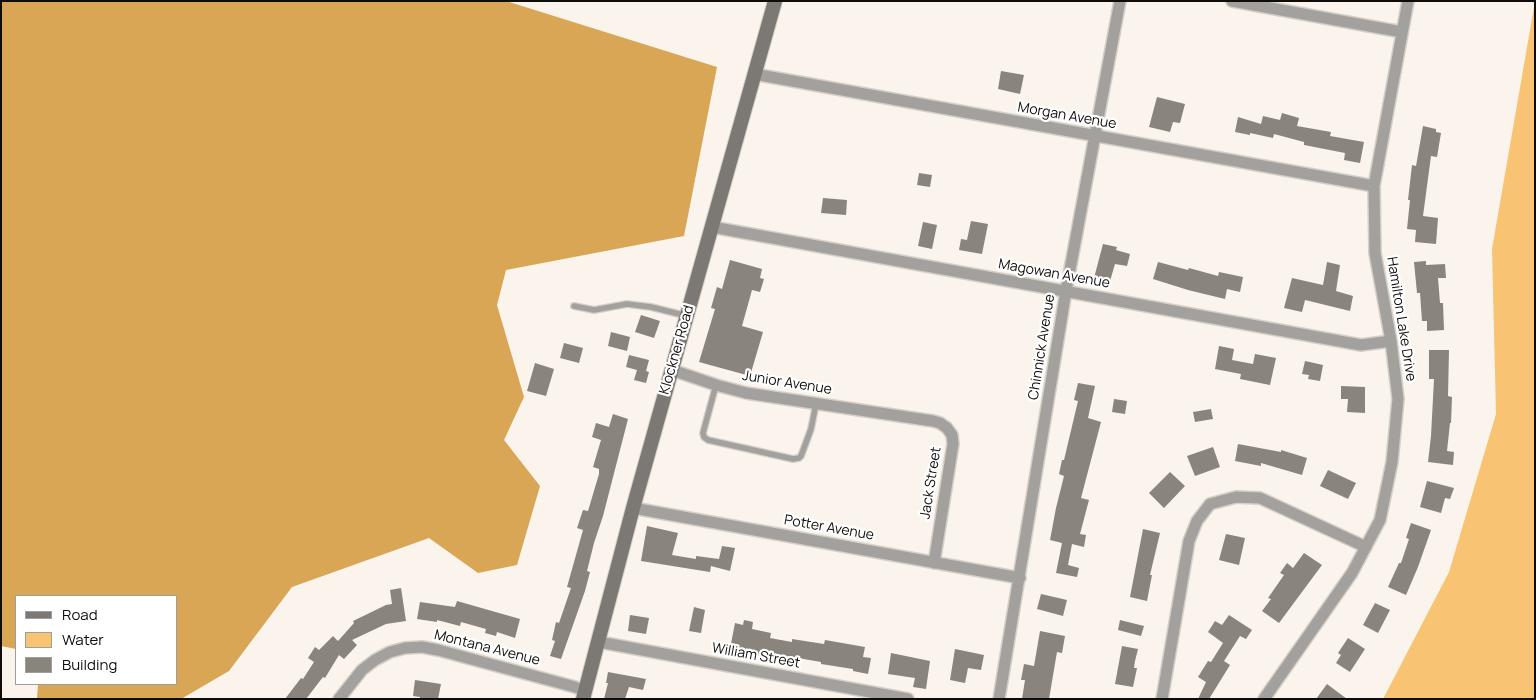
<!DOCTYPE html>
<html>
<head>
<meta charset="utf-8">
<style>
  body { margin:0 }
  #map { position:relative; width:1536px; height:700px; overflow:hidden; background:#faf4ec; font-family:Manrope,sans-serif }
  canvas { display:block }
  .frame { position:absolute; inset:0; border:2px solid #0f0d0a; pointer-events:none }
  .legend { position:absolute; left:15px; top:595px; width:162px; height:90px; box-sizing:border-box; background:#fff; border:1px solid #9f9e9d; margin:0; padding:6px 9px; list-style:none; font-size:15px; color:#0f0d0a }
  .legend li { display:flex; align-items:center; gap:10px; height:25px }
  .legend b { width:25px; border:1px solid #9f9e9d }
</style>
</head>
<body>
<div id="map">
<canvas width="1536" height="700"></canvas>
<div class="frame"></div>
<ul class="legend">
<li><b style="height:6px;background:#7c7873"></b>Road</li>
<li><b style="height:14px;background:#f8c474"></b>Water</li>
<li><b style="height:14px;background:#89847c"></b>Building</li>
</ul>
</div>
<script>
const ctx = document.querySelector('canvas').getContext('2d');
ctx.lineJoin = 'round';
function paint(path, color) { ctx.fillStyle = color; ctx.fill(path, 'evenodd'); }
const shape = rows => new Path2D(rows.map(r => 'M' + r).join(''));
function strokePath(path, color, width, dash) { ctx.strokeStyle = color; ctx.lineWidth = width; ctx.lineCap = dash ? 'butt' : 'round'; ctx.setLineDash(dash || []); ctx.stroke(path); }
function write(font, color, halo, rows, align = 'center') {
  ctx.font = font + ' Manrope,sans-serif'; ctx.lineWidth = 4.5; ctx.setLineDash([]); ctx.textBaseline = 'middle'; ctx.strokeStyle = halo; ctx.fillStyle = color; for (const [text, x, y, turn = 0] of rows) {
    ctx.save(); ctx.translate(x, y); ctx.rotate((+turn || 0) * Math.PI / 180); ctx.textAlign = isNaN(turn) ? turn : align; if (halo) ctx.strokeText(text, 0, 0); ctx.fillText(text, 0, 0); ctx.restore();
  }
}
paint(shape([
  [1,1,506,1,717,67,684,236,506,270,497,305,524,397,504,440,540,486,517,565,478,573,429,538,292,587,229,671,181,699,37,699,38,684,176,684,176,596,16,596,16,649,1,646]
]), '#d9a656');
paint(shape([
  [1535,1,1535,699,1383,699,1449,572,1496,414,1492,249]
]), '#f8c474');
paint(shape([
  [1001,71,1024,75,1020,94,998,89],
  [1157,97,1185,104,1180,123,1173,122,1170,132,1149,127],
  [1282,113,1299,118,1297,126,1331,132,1330,136,1364,142,1360,163,1344,160,1345,153,1304,145,1304,142,1274,134,1273,138,1250,133,1250,135,1235,132,1238,117,1261,124,1263,116,1280,120],
  [1423,126,1436,129,1436,132,1441,133,1437,157,1431,156,1423,216,1438,218,1436,244,1415,242,1416,230,1407,229,1410,200,1408,200,1412,165,1416,166],
  [919,173,932,175,930,187,917,185],
  [823,198,847,200,846,215,821,213],
  [971,221,988,224,982,254,959,250,961,239,967,240],
  [923,222,937,225,932,249,918,246],
  [1103,244,1117,247,1116,250,1130,254,1127,266,1115,264,1110,281,1094,278],
  [730,260,762,269,760,278,764,279,760,292,752,290,742,326,763,332,750,376,699,362,715,309,711,308,717,287,722,289],
  [1426,261,1426,265,1445,264,1446,278,1438,278,1440,303,1443,303,1444,330,1427,331,1427,321,1422,321,1420,293,1417,293,1414,262],
  [1158,262,1188,270,1189,268,1218,276,1219,272,1243,277,1240,292,1227,289,1225,299,1188,290,1153,279],
  [1327,262,1340,265,1336,291,1353,296,1350,311,1305,300,1302,312,1284,308,1292,278,1323,285],
  [641,315,660,321,654,338,635,332],
  [611,332,630,337,627,351,608,346],
  [564,343,583,348,579,363,560,358],
  [1219,346,1234,349,1232,360,1253,364,1255,354,1276,358,1270,385,1240,379,1241,374,1215,369],
  [1429,350,1449,350,1448,396,1452,397,1451,423,1450,423,1447,451,1454,452,1453,465,1428,462,1431,436,1434,379,1429,379],
  [629,355,649,360,646,371,649,372,646,383,634,380,637,370,626,367],
  [1305,361,1323,365,1320,381,1308,379,1309,375,1302,374],
  [535,363,554,369,546,396,527,391],
  [1078,383,1095,386,1088,418,1101,422,1081,498,1089,500,1080,534,1086,535,1084,547,1072,544,1068,565,1079,568,1077,577,1056,573,1062,543,1050,540,1056,508,1064,476,1059,474,1062,460,1064,460,1078,401,1074,400],
  [1341,386,1365,387,1365,413,1347,412,1348,399,1341,399],
  [1114,399,1127,401,1125,414,1112,412],
  [1211,409,1213,419,1195,422,1193,412],
  [613,414,628,419,603,516,594,543,587,571,590,572,585,591,561,659,550,656,555,641,552,640,556,622,559,623,571,588,567,587,583,530,577,528,583,510,588,511,599,474,599,469,593,467,601,440,592,437,596,423,609,427],
  [1238,444,1281,452,1281,450,1307,458,1302,475,1261,463,1261,466,1235,461],
  [1213,447,1220,467,1195,476,1187,456],
  [1328,470,1356,483,1348,499,1320,486],
  [1170,472,1185,486,1164,508,1149,493],
  [1427,481,1454,488,1450,499,1445,498,1441,513,1420,507],
  [1411,523,1431,530,1418,567,1406,595,1388,587,1399,563,1401,563,1409,539,1406,538],
  [647,526,678,533,672,555,696,559,696,556,719,559,722,546,735,548,730,571,711,566,710,572,641,561],
  [1143,529,1160,533,1150,575,1152,575,1147,601,1130,597],
  [1226,534,1245,538,1239,565,1219,560],
  [1304,553,1322,565,1279,623,1262,611,1271,599,1268,598,1284,575,1280,573,1287,563,1293,568],
  [401,588,406,621,386,624,352,640,357,645,344,659,339,655,325,678,323,677,306,699,285,699,301,678,303,679,314,662,308,658,315,647,319,650,333,636,338,641,354,623,353,621,386,605,392,604,390,590],
  [1041,594,1067,600,1063,616,1037,609],
  [457,601,520,619,515,638,497,632,496,636,485,633,486,629,461,622,460,626,437,620,437,622,417,619,420,602,455,607],
  [1375,603,1390,610,1378,633,1363,625],
  [694,607,705,610,701,633,689,631],
  [630,615,649,618,646,634,628,631],
  [1229,615,1252,630,1246,639,1240,636,1224,661,1230,665,1209,699,1198,699,1206,682,1198,677,1208,661,1211,662,1223,643,1208,632,1215,621,1222,625],
  [744,620,753,622,752,629,771,633,770,638,792,642,792,639,824,644,825,640,865,647,863,657,871,658,868,674,853,671,853,669,821,664,821,662,781,655,780,660,730,649,735,623,743,625],
  [1120,620,1144,626,1141,636,1118,630],
  [1040,631,1065,636,1062,653,1057,652,1049,699,1022,699,1025,680,1021,680,1024,664,1034,666],
  [1348,638,1365,649,1350,672,1336,663,1341,655,1338,653],
  [1122,646,1138,649,1135,661,1134,668,1137,668,1133,687,1115,684],
  [955,649,984,655,981,670,968,668,965,683,950,680],
  [891,653,930,661,926,689,913,687,915,678,888,674],
  [608,672,646,679,643,690,629,687,625,699,604,699,608,683,606,683],
  [415,680,441,684,438,699,420,699,420,697,413,696],
  [1327,684,1347,699,1316,699]
]), '#89847c');
const service = shape([
  [574,306,594,310,627,304,651,307,687,316],
  [716,385,703,433,704,437,708,440,793,459,799,458,801,456,811,429,816,404]
]);
const minor = shape([
  [1232,1,1402,32],
  [754,74,1374,186],
  [712,227,1361,345,1391,341],
  [672,370,716,385,746,393,933,421,940,423,947,428,952,435,953,444,934,563],
  [633,508,1020,578],
  [599,642,908,699],
  [339,699,362,670,375,660,390,652,405,648,422,647,438,650,575,687,585,691],
  [999,699,1066,291,1120,1],
  [1162,699,1189,541,1197,521,1210,504,1236,497,1260,498,1366,547],
  [1264,699,1352,573,1380,520,1392,462,1398,399,1391,341,1375,253,1374,186,1408,1]
]);
const secondary = shape([
  [583,699,633,508,775,1]
]);
strokePath(service, '#d4cfc8', 8);
strokePath(minor, '#d4cfc8', 14);
strokePath(secondary, '#d4cfc8', 16);
strokePath(service, '#a3a19d', 5.5);
strokePath(minor, '#a3a19d', 11);
strokePath(secondary, '#7c7873', 14);
write('14px', '#0f0d0a', '#fff', [
  ["Morgan Avenue",1067,116,10],
  ["Magowan Avenue",1054,274,10],
  ["Hamilton Lake Drive",1401,319,81],
  ["Chinnick Avenue",1042,347,-81],
  ["Klockner Road",677,350,-74],
  ["Junior Avenue",787,383,9],
  ["Jack Street",931,483,-81],
  ["Potter Avenue",829,528,10],
  ["Montana Avenue",487,648,14],
  ["William Street",756,656,10]
]);
</script>
</body>
</html>
